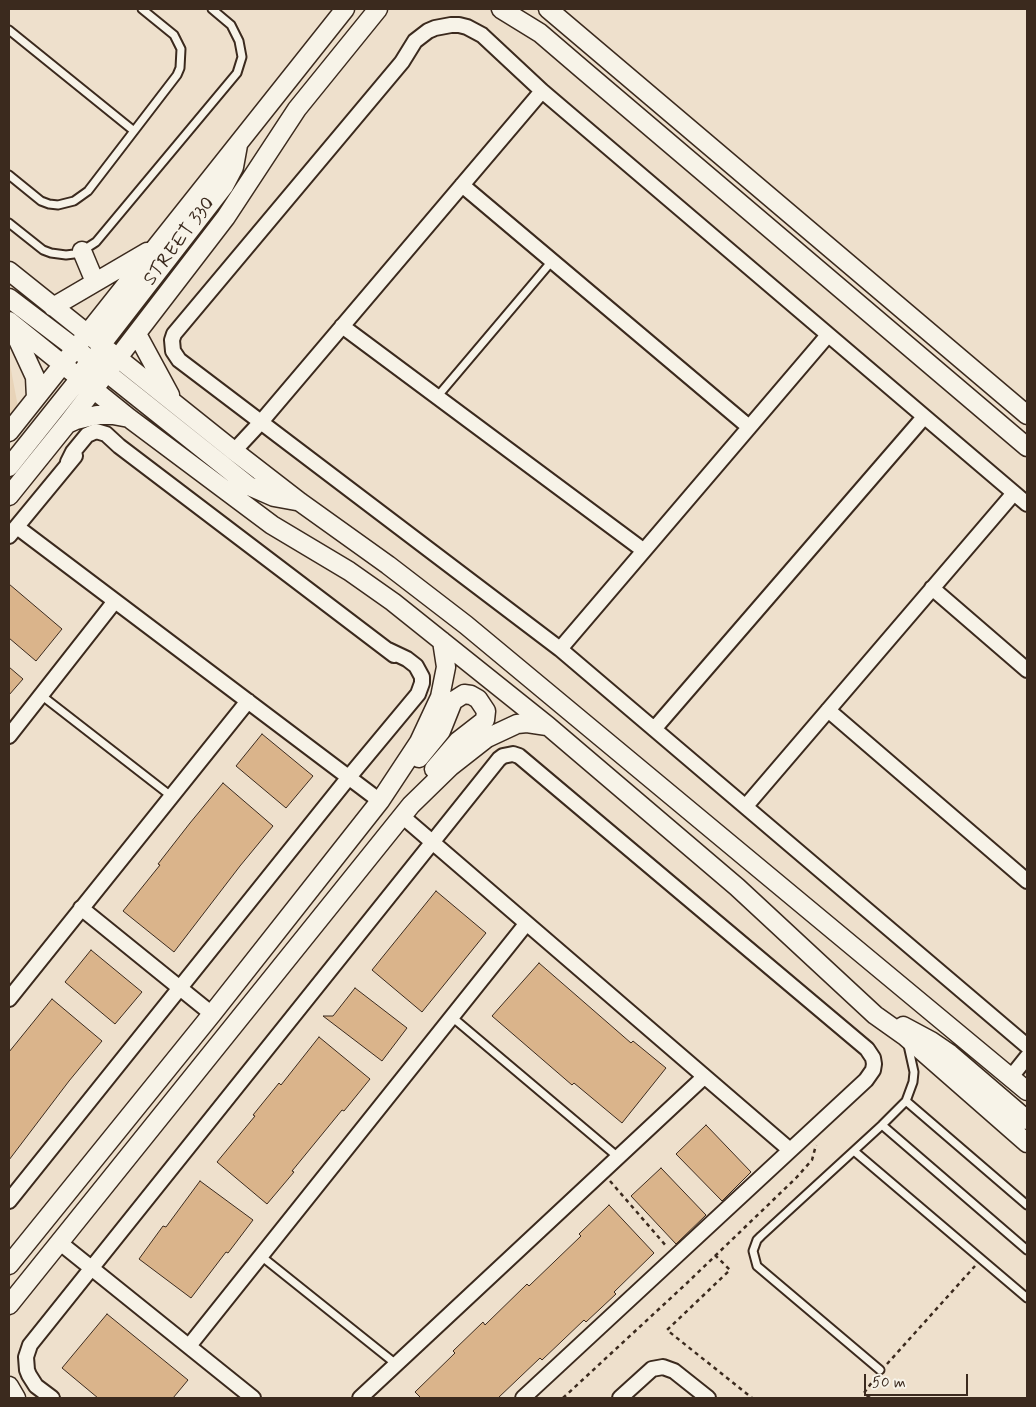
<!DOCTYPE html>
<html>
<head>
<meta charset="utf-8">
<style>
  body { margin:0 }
  #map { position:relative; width:1036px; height:1407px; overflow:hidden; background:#eee0cc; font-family:Mynerve,sans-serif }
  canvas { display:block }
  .frame { position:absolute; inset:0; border:10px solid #3b2a1e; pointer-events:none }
  .scale { position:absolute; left:864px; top:1374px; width:104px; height:22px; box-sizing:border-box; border:2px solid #3b2a1e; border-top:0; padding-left:6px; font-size:15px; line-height:18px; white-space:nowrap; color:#3b2a1e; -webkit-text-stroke:4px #f7f3e8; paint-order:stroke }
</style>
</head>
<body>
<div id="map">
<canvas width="1036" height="1407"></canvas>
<div class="frame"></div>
<div class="scale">50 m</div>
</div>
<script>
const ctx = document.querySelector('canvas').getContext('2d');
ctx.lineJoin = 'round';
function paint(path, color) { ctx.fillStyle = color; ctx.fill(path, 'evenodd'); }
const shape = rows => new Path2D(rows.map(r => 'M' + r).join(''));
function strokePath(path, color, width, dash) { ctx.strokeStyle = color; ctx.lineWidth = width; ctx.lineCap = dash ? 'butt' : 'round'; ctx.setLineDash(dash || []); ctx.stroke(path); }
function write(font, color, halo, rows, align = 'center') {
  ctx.font = font + ' Mynerve,sans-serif'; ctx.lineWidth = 4.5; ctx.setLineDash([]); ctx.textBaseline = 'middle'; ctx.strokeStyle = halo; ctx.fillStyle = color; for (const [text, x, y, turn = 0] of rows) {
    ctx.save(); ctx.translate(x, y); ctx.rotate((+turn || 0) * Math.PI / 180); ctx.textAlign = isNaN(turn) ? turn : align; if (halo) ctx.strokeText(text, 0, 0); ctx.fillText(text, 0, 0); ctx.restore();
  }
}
paint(shape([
  [9,359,18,407,9,419]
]), '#e8d3b8');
const building = shape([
  [9,584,62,629,36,661,9,638,9,584],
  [9,667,23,679,9,695,9,667],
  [262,734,313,776,286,808,236,766,262,734],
  [223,783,273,826,240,866,174,952,123,911,160,865,158,864,190,823,223,783],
  [436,891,486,933,422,1012,372,970,436,891],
  [91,950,142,992,115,1024,65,982,91,950],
  [539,963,631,1043,633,1041,666,1068,622,1123,574,1083,572,1085,492,1016,539,963],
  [355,988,407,1028,382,1061,323,1016,333,1016,355,988],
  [52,999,102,1041,69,1081,9,1160,9,1052,52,999],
  [319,1037,370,1079,344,1111,342,1110,292,1171,294,1172,267,1204,217,1162,255,1116,253,1115,279,1083,281,1085,319,1037],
  [706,1125,751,1172,722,1201,676,1154,706,1125],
  [661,1168,706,1215,676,1244,631,1196,661,1168],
  [200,1181,253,1220,228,1253,226,1252,191,1298,139,1259,163,1226,166,1227,200,1181],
  [609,1205,654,1253,614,1292,616,1294,586,1322,584,1320,542,1360,540,1358,498,1398,421,1398,415,1392,455,1353,453,1351,483,1322,485,1325,527,1284,529,1286,581,1236,579,1234,609,1205],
  [107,1314,188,1380,173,1398,98,1398,62,1368,107,1314]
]);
paint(building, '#dab48b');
strokePath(building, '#3b2a1e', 1);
const service = shape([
  [9,30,134,131],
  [9,175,41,201,49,204,58,205,74,201,88,191,177,75,180,68,181,49,174,35,142,9],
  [9,223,43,250,51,253,66,255,74,254,82,251,96,242,237,73,242,57,239,41,231,25,212,9],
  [437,397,552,261],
  [41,695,171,796],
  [452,1017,618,1157],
  [906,1101,1027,1205],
  [882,1125,1027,1250],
  [854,1151,1027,1298],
  [261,1256,396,1364],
  [880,1370,757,1266,753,1251,757,1240,761,1236,882,1125,906,1101,913,1082,914,1072,908,1045]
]);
const minor = shape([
  [462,185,749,427],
  [342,326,643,550],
  [234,451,261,422,542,91],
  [68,462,73,452,87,435,96,431,106,434,119,446,394,655],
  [1027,504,542,91,482,35,467,27,459,25,451,25,435,28,428,31,415,41,402,62,174,334,172,340,173,351,179,360,560,649,1027,1046],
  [17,527,380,801],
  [9,536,75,456],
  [932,588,1027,670],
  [560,649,828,335],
  [828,710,1027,881],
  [655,728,924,417],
  [9,736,115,601],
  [746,806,1014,493],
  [402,816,790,1150],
  [81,908,212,1014],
  [9,999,248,701],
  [1011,1077,1027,1057],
  [9,1201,349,777,418,694,422,683,422,677,416,666,407,659,388,650],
  [59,1242,253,1398],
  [189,1346,526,924],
  [52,1398,36,1386,29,1375,27,1370,26,1357,30,1345,499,759,503,756,513,754,519,756,867,1049,873,1058,874,1064,873,1070,866,1080,523,1398],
  [360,1398,704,1077],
  [620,1398,652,1369,663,1367,674,1371,708,1398]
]);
const tertiary = shape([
  [501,9,540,33,582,69,1027,447],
  [548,9,1027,415],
  [82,251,95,282],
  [9,271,234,451,300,502,388,565,466,625,1027,1091],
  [9,298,84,355],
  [53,307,147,252],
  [9,321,129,418,272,525,349,571,393,602,548,726,737,887,875,1015,906,1037,1027,1143],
  [10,323,35,377,36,398],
  [137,334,170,395],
  [96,367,106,372,249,486,274,497,296,501],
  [93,389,95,366,101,345,224,186,234,167,238,145],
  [67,424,76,420,97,415,113,415,129,418],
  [9,432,345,9],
  [9,467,80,378,84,369],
  [9,496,67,424,226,217,297,109,378,9],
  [419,758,441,731,453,701,464,694,471,695,478,699,486,711,485,720,458,741,434,769],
  [903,1026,931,1041,950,1054,1027,1120],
  [9,1265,212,1014,380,801,419,742,440,697,446,667,442,641],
  [9,1305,411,805,450,767,487,738,517,724,527,723,547,726],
  [9,1386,16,1398]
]);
strokePath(service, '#3b2a1e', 11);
strokePath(minor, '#3b2a1e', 18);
strokePath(tertiary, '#3b2a1e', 21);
strokePath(shape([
  [610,1181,667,1247],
  [715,1255,730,1270,667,1330,752,1398],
  [887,1364,975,1266],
  [563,1398,687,1283,796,1178,812,1160,816,1145],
  [870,1398,864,1393,875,1378]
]), '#3b2a1e', 2.5, [4, 4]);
strokePath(service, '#f7f3e8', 7);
strokePath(minor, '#f7f3e8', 14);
strokePath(tertiary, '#f7f3e8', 18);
write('19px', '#3b2a1e', '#f7f3e8', [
  ["STREET 330",180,242,-53]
]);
</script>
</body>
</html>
